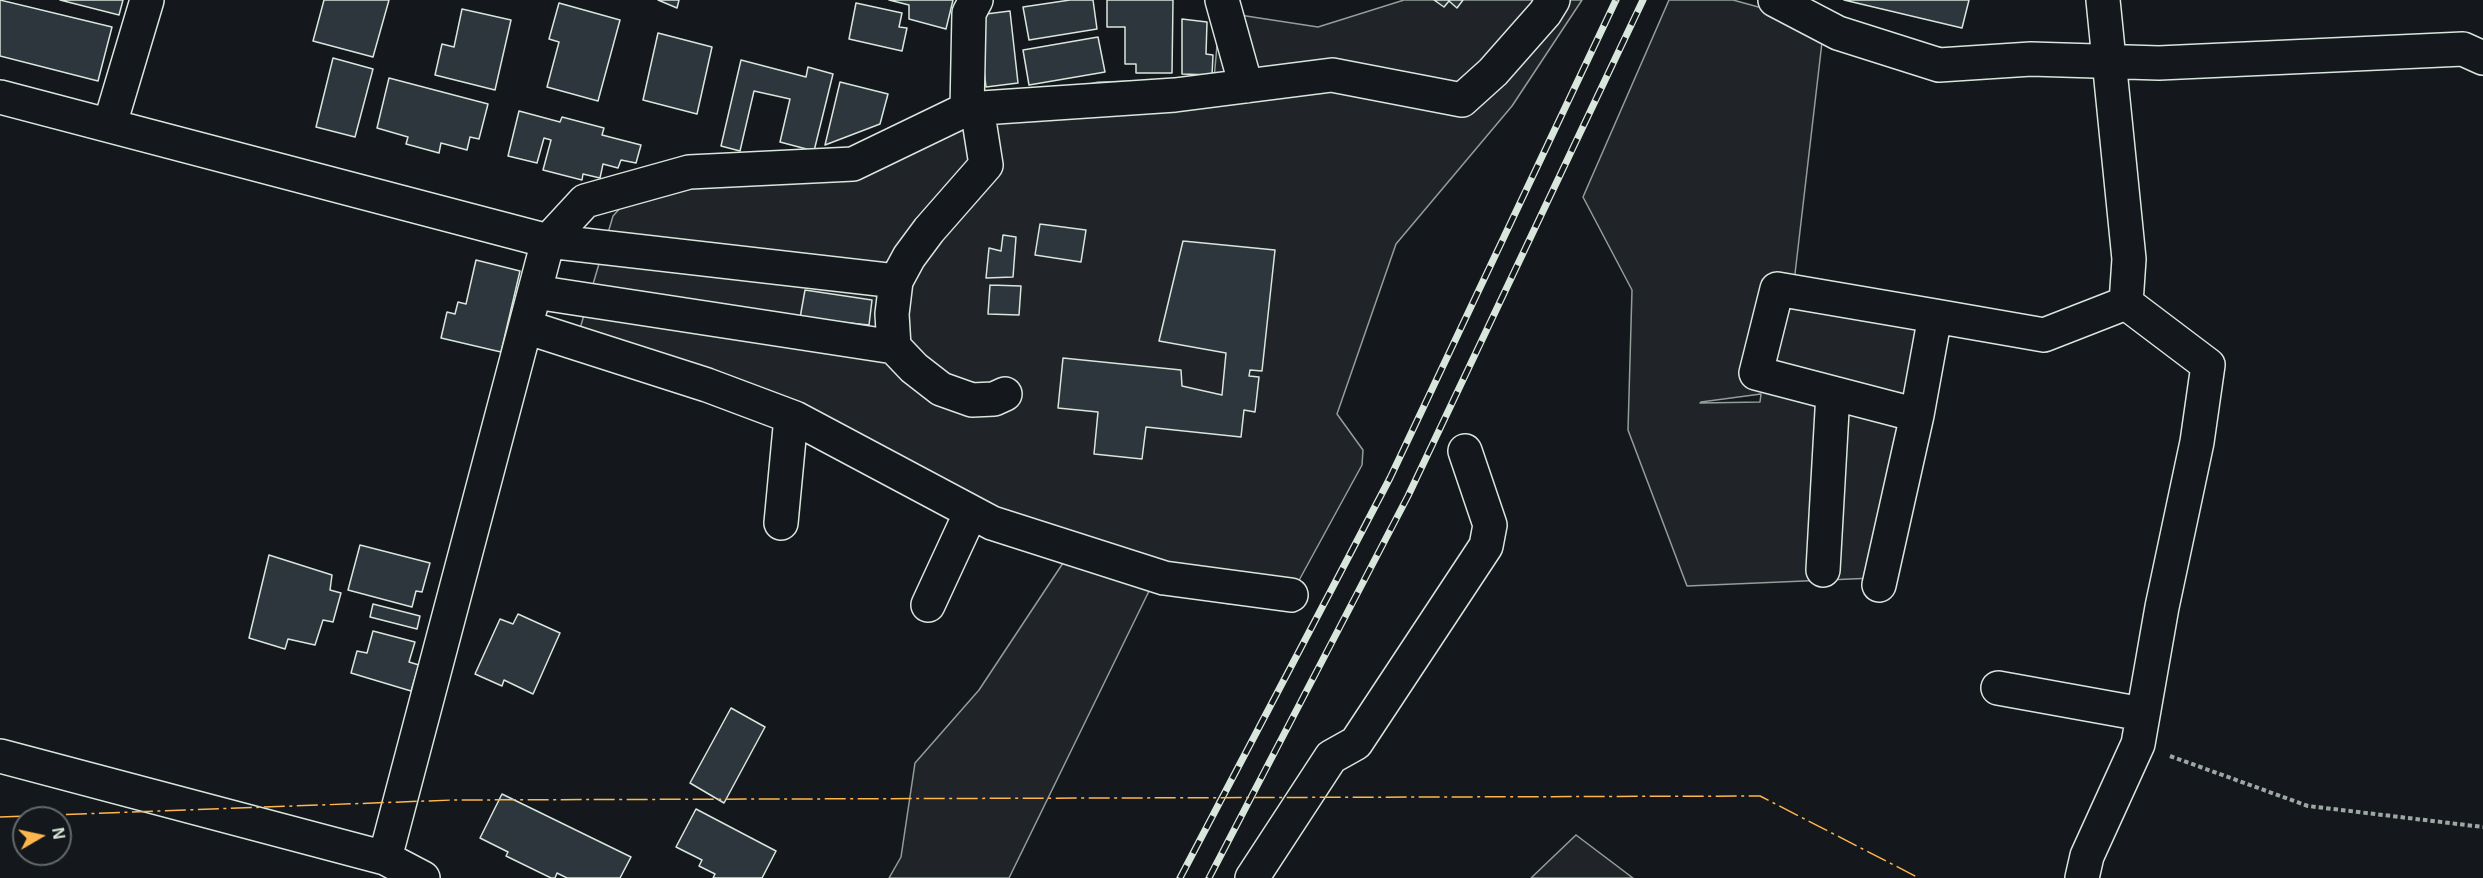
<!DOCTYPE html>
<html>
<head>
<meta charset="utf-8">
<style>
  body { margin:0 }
  #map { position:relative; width:2483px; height:878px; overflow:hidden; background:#14181c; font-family:Arial,sans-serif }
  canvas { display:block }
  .north { position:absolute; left:12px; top:806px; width:60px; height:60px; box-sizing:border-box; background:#14181c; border:2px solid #626a69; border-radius:50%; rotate:81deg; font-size:16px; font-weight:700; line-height:24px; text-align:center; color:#d8e6dc }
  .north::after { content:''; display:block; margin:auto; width:21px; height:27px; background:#ffb74d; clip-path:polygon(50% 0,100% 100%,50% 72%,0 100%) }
</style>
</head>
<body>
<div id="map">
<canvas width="2483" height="878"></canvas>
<div class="north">N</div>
</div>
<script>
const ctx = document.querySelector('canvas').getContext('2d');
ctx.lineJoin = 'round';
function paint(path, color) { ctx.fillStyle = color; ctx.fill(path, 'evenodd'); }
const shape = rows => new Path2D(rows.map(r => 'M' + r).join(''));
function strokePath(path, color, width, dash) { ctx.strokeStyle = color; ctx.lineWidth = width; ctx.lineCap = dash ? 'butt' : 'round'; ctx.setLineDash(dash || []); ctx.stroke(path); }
const green = shape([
  [1404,0,1582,0,1512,106,1396,244,1337,414,1363,450,1362,465,1291,595,1229,604,1151,587,1009,878,889,878,901,857,915,763,979,690,1063,563,838,454,734,409,574,349,613,216,657,167,853,164,947,119,1098,82,1214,79,1220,12,1318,27,1404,0],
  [1669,0,1733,0,1824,25,1793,291,1924,314,1874,578,1687,586,1628,430,1632,290,1583,197,1669,0],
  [1761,394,1760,402,1700,403,1701,402,1761,394],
  [1576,835,1633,878,1531,878,1576,835]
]);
paint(green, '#202428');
strokePath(green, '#939e99', 1.5);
const building = shape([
  [0,0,112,27,98,81,0,56,0,0],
  [60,0,123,0,119,15,60,0],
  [324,0,389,0,373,57,313,41,324,0],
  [658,0,679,0,677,8,658,0],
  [889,0,953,0,946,29,909,19,909,5,889,0],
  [1070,0,1093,0,1097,29,1029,40,1023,7,1070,0],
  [1107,0,1173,0,1172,73,1136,73,1136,64,1125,64,1125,27,1107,27,1107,0],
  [1434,0,1463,0,1457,8,1449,1,1444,7,1434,0],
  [1844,0,1969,0,1962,28,1844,0],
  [559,3,620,20,598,101,547,87,559,42,549,39,559,3],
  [856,3,902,13,899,27,907,28,902,51,849,39,856,3],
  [462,9,511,20,495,90,435,75,442,44,454,47,462,9],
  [1010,11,1018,83,986,87,978,15,1010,11],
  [1182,19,1207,22,1206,54,1213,55,1212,75,1182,74,1182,19],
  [658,33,712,47,697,114,643,100,658,33],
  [1098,37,1105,72,1029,85,1023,50,1098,37],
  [333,58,373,69,355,137,316,127,333,58],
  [741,60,806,77,808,67,833,74,814,151,780,142,790,99,754,91,740,151,721,146,741,60],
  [389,78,488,104,479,139,470,137,467,150,441,143,439,153,406,144,408,137,377,128,389,78],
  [840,82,888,94,880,124,825,145,840,82],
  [519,111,560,122,562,117,604,128,602,135,641,145,636,163,621,160,618,168,603,164,600,178,583,174,582,180,543,170,551,140,544,138,537,163,508,156,519,111],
  [1040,224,1086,230,1081,262,1035,255,1040,224],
  [1003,235,1016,237,1013,277,986,278,989,248,1001,251,1003,235],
  [1183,241,1275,250,1262,371,1250,370,1249,376,1259,377,1255,412,1244,410,1241,437,1146,427,1142,459,1094,454,1098,412,1058,408,1063,358,1181,370,1182,386,1222,395,1226,353,1159,341,1183,241],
  [476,260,520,271,501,352,441,338,447,312,455,314,458,302,466,304,476,260],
  [990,285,1021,286,1019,315,988,314,990,285],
  [805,290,872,300,869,325,800,318,805,290],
  [360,545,430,563,422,592,416,591,412,607,348,590,360,545],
  [269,555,332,575,330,590,341,593,333,622,323,620,315,645,288,639,285,649,249,638,269,555],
  [373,604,420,616,417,629,370,617,373,604],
  [518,614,560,633,533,694,504,680,502,686,475,674,500,619,513,624,518,614],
  [373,631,415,642,409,662,419,665,411,691,351,673,357,651,367,653,373,631],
  [731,708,765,727,724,803,690,783,731,708],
  [502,794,631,857,620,878,567,878,557,873,555,878,551,878,506,856,508,852,480,838,502,794],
  [696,809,776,851,762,878,713,878,715,874,699,866,702,860,676,847,696,809]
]);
paint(building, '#2c363c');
strokePath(building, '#d8e6dc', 1.5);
const minor = shape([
  [1222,0,1246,86],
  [1775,0,1838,33,1939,65,2031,59,2159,63,2463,49,2483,58],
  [0,97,548,241,385,858],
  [967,109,1175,95,1332,75,1462,100,1493,72,1545,13,1553,0],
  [110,124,147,0],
  [548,241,585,201,689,172,853,164,967,109,969,13,976,0],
  [548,241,896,281],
  [535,292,894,347,914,368,941,389,972,400,994,399,1005,394],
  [1935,316,1917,415,1756,373,1777,289,1935,316,2044,335,2126,303],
  [526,327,707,385,795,418,992,523,1164,578,1291,595],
  [894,347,892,314,896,281,909,257,929,230,986,165,977,108],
  [781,523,791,417],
  [1823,570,1833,393],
  [1879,585,1917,415],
  [928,605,971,512],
  [1998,688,2142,714],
  [0,756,385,858,423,878],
  [1252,878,1331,757,1356,743,1486,546,1490,525,1465,451],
  [2082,878,2087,856,2138,744,2162,607,2197,442,2208,365,2126,303,2129,259,2103,0]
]);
strokePath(minor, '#d8e6dc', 36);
strokePath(shape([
  [2170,756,2308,806,2483,827]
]), '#9da8a2', 4, [4.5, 3]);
strokePath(minor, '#14181c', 33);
const rail = shape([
  [1180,878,1390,478,1616,0],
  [1209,878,1408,496,1643,0]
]);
strokePath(rail, '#d8e6dc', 7);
strokePath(rail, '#14181c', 4.5, [14]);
strokePath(shape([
  [0,817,453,800,1760,796,1919,878]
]), '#ffb74d', 1.5, [21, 4.5, 3, 4.5]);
</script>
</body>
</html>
